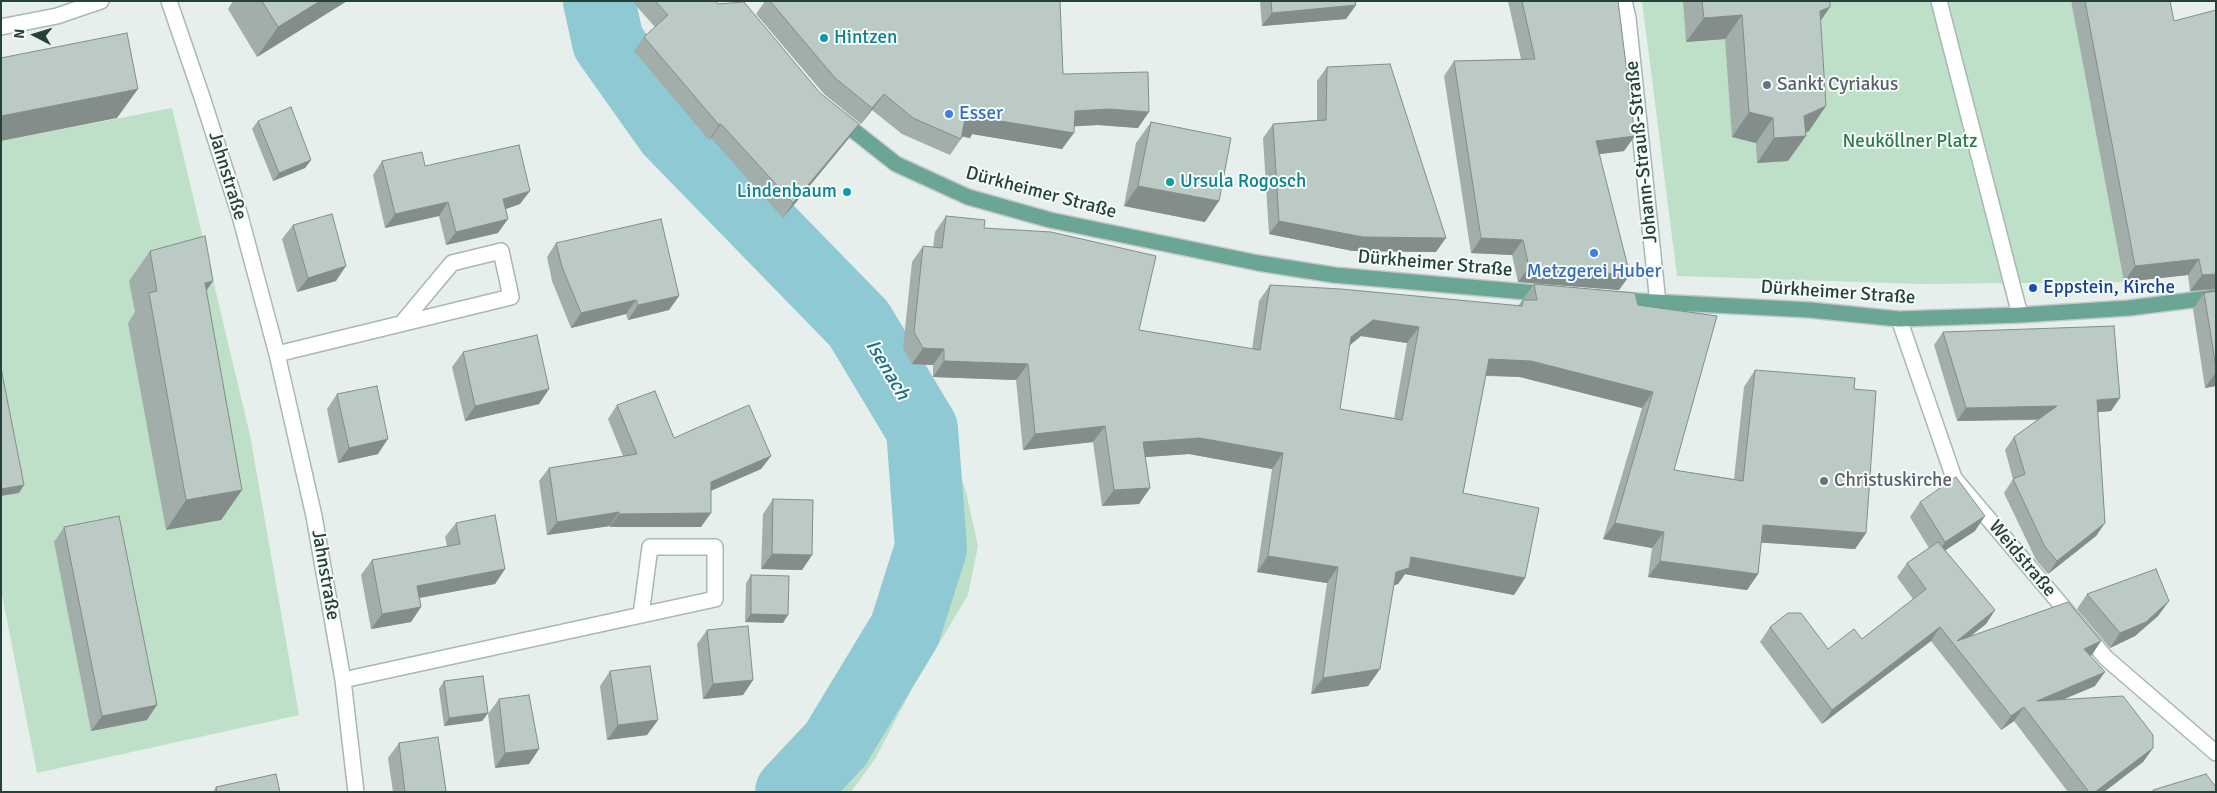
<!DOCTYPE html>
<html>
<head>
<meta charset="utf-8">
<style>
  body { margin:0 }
  #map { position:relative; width:2217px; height:793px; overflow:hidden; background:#e6efeb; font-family:Signika,sans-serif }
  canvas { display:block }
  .frame { position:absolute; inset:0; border:2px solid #24423a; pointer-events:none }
  .north { position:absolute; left:10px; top:10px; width:50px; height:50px; -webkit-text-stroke:4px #f7fbf9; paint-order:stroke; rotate:275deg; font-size:14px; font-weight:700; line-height:20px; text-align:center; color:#24423a }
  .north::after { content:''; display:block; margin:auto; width:18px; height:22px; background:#24423a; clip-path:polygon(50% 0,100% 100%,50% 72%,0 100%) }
</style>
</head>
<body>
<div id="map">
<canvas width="2217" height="793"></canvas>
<div class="frame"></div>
<div class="north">N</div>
</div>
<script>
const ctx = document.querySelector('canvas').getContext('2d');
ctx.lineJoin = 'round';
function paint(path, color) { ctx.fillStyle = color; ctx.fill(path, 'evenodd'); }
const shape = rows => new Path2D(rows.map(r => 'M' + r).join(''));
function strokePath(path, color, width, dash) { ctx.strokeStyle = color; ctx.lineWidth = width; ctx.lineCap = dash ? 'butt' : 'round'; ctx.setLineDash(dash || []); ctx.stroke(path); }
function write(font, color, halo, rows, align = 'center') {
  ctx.font = font + ' Signika,sans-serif'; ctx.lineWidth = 4; ctx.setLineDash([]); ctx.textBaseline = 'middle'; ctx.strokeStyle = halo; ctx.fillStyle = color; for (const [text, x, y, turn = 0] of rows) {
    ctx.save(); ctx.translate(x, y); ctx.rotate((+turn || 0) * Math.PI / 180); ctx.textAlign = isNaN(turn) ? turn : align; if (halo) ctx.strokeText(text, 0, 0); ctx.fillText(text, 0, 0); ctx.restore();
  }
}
paint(shape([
  [570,1,615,1,627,58,680,118,726,157,895,337,930,399,951,445,966,492,978,546,968,595,913,687,875,759,851,792,768,792,772,790,830,713,900,593,924,521,902,428,787,277,696,188,599,74],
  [1642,1,2071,1,2124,282,1921,284,1677,276],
  [172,108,250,435,299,715,37,773,1,590,1,141]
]), '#bfe0c8');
strokePath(shape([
  [599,1,608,42,671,131,859,324,922,429,931,548,905,630,836,744,791,792]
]), '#8ec9d4', 72);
const minor = shape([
  [169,1,202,97,240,216,277,354,314,516,343,680,356,792],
  [1624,1,1628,18,1658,303],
  [1939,1,2020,315],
  [1,27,57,16,101,1],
  [1899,319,1954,478,2106,658,2216,753],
  [277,354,511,297,501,251,452,263,402,323],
  [343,680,715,599,715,547,650,547,641,615]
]);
const major = shape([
  [839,119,896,164,968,197,1050,220,1258,263,1334,275,1549,294],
  [1617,300,1810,310,1899,319,2020,315,2129,308,2216,297]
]);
strokePath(minor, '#a8b8b2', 18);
strokePath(major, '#c2cac8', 18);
strokePath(minor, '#fff', 15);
strokePath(major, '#6aa596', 15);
paint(shape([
  [233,1,347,1,257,57,228,9],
  [632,1,715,1,849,138,783,218,711,138,709,140,634,51,644,37,655,27],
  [765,1,1060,1,1063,74,1138,128,1098,125,1074,126,1062,149,972,134,970,138,962,136,961,139,950,155,902,134,872,110,861,124,824,94,756,14],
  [1260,1,1355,1,1356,5,1346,19,1262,26],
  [1508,1,1618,1,1624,151,1599,154,1619,290,1518,282,1512,255,1471,253,1444,76,1454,61,1521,59],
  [1683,1,1830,1,1830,7,1820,21,1809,131,1805,133,1788,161,1757,163,1756,143,1732,137,1725,39,1686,42],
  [2071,1,2170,1,2216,289,2190,291,2188,275,2124,282],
  [1327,67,1436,252,1353,251,1269,234,1263,138,1273,124,1317,120,1317,81],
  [258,121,311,160,305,168,273,181,252,129],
  [1151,122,1205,222,1124,206,1136,143],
  [382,161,425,166,520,204,506,209,498,233,446,245,439,216,385,228,373,175],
  [946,216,984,228,1139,330,1252,349,1259,301,1270,285,1518,306,1534,284,1635,293,1674,470,1734,479,1744,387,1755,370,1854,389,1866,533,1855,549,1761,542,1758,574,1747,590,1648,577,1652,548,1603,539,1642,408,1520,377,1486,376,1463,493,1525,578,1514,595,1405,574,1398,584,1394,585,1380,669,1368,686,1311,694,1327,583,1257,572,1272,469,1189,454,1145,457,1150,488,1139,504,1102,506,1093,442,1023,450,1016,380,933,377,933,365,912,364,903,348,912,262,923,246,933,247,935,232],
  [1361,336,1407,343,1394,418,1340,409,1349,346],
  [293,225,336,281,297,292,282,239],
  [556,243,679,296,669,310,628,320,626,314,571,328,552,281,547,257],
  [150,251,213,281,206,291,242,490,221,520,166,530,128,323,135,312,129,281],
  [2216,291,2216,386,2205,388,2193,309,2204,293],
  [1943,332,2111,411,2098,412,2105,523,2096,536,2048,574,2036,560,2004,493,2013,479,2005,450,2014,437,2038,420,1957,421,1934,345],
  [463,352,549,389,539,404,465,421,452,367],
  [337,394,378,454,338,463,327,409],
  [617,405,674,438,771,456,761,469,711,491,701,527,610,527,610,526,547,535,539,481,549,468,623,456,608,419],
  [773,499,812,555,802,570,761,569,763,514],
  [1920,502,1975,531,1945,550,1995,610,1986,624,1971,636,2101,641,2090,656,2095,686,2064,699,2153,748,2143,762,2104,792,2068,792,2014,721,2001,730,1931,641,1822,724,1760,642,1770,627,1828,649,1862,639,1913,599,1897,577,1907,563,1929,548,1910,517],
  [456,523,505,569,495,584,420,598,421,607,411,622,371,629,361,575,372,560,447,546,445,537],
  [64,527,147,720,91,731,54,542],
  [751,575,783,623,745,622,746,583],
  [2087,594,2169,601,2158,616,2135,636,2110,648,2077,609],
  [707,630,753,680,743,695,703,699,697,644],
  [610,671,658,720,647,735,607,740,600,686],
  [444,681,488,713,482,721,444,726,439,689],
  [499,699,539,749,529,764,495,768,488,714],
  [399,743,446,791,445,792,393,792,388,758],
  [216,787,280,792,213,792]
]), '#a1aea9');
paint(shape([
  [320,1,347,1,257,57,278,27],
  [1356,5,1346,19,1262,26,1272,13],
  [1830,7,1813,32,1820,11],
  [1742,15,1725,39,1686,42,1704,18],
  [138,89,117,118,1,141,1,116],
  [884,94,872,110,861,124,872,108],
  [1826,106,1809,131,1796,137,1806,136,1788,161,1757,163,1774,138,1804,116],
  [1109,109,1149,112,1138,128,1098,125,1064,127,1075,111],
  [1749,112,1773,118,1756,143,1732,137],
  [982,118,1074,133,1062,149,972,134,970,138,953,135,965,119],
  [721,124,711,138,709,140,719,125],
  [859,124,849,138,783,218,793,203],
  [1635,136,1624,151,1585,156,1596,141],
  [311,160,305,168,273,181,279,173],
  [1138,186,1219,201,1205,222,1124,206],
  [530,191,520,204,494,213,503,199],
  [448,202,439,216,385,228,395,214],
  [508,219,498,233,446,245,456,232],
  [1279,221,1446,238,1436,252,1353,251,1269,234],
  [1481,238,1523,240,1512,255,1471,253],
  [2199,259,2188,275,2124,282,2135,266],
  [346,266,336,281,297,292,308,278],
  [1529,267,1630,275,1619,290,1518,282],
  [2216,274,2216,289,2190,291,2202,275],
  [213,281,192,311,205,283],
  [679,296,669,310,628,320,638,305],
  [636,300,626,314,571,328,581,313],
  [1373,320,1419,327,1407,343,1361,336,1339,354,1351,337],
  [923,348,944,349,933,365,912,364],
  [1489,359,1531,361,1653,392,1642,408,1520,377,1478,375],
  [944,361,1028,364,1016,380,933,377],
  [2216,372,2216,386,2205,388],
  [549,389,539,404,465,421,475,406],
  [2120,398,2111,411,2088,413,2097,400],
  [2057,406,2048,419,1957,421,1966,408],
  [1105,426,1093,442,1023,450,1035,434],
  [1200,438,1283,453,1272,469,1189,454,1132,458,1143,442],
  [388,439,378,454,338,463,349,448],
  [771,456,761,469,701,495,711,482],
  [24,485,19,493,1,496,1,489],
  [1150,488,1139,504,1102,506,1114,490],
  [242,490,221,520,166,530,186,500],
  [619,512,610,526,547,535,557,522],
  [711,513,701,527,610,527,619,514],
  [1985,516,1975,531,1935,557,1945,542],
  [1615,523,1664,532,1652,548,1603,539],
  [2105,523,2096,536,2048,574,2057,561],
  [1763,525,1866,533,1855,549,1752,542],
  [772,554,812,555,802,570,761,569],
  [1268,556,1338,567,1327,583,1257,572],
  [1411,557,1525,578,1514,595,1405,574,1398,584,1385,588,1396,572],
  [1660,561,1758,574,1747,590,1648,577],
  [505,569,495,584,407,600,417,586],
  [2169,601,2158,616,2135,636,2110,648,2120,633],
  [421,607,411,622,371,629,382,614],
  [1995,610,1986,624,1956,647,1957,641],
  [751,614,788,615,783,623,745,622],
  [1940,627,1931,641,1822,724,1832,710],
  [2101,641,2092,655,2074,663,2084,649],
  [1380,669,1368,686,1311,694,1323,678],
  [2105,672,2095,686,2029,714,2037,701],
  [753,680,743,695,703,699,713,684],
  [157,705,147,720,91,731,102,716],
  [2024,707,2014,721,2001,730,2011,716],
  [488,713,482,721,444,726,449,718],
  [658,720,647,735,607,740,618,725],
  [2153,748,2143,762,2104,792,2095,792],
  [539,749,529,764,495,768,505,753]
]), '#838d89');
const building = shape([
  [262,1,320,1,278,27,262,1],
  [655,1,715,1,718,4,744,2,820,93,859,124,793,203,721,124,719,125,644,37,668,15,655,1],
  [770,1,1060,1,1063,74,1148,72,1149,112,1109,109,1075,111,1074,133,982,118,981,121,965,119,961,139,913,118,884,94,872,108,835,78,770,1],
  [1271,1,1355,1,1356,5,1272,13,1271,1],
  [1522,1,1618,1,1635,136,1596,141,1630,275,1529,267,1523,240,1481,238,1454,61,1535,59,1522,1],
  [1702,1,1830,1,1830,7,1820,11,1826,106,1804,116,1806,136,1774,138,1773,118,1749,112,1742,15,1704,18,1702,1],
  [2085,1,2170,1,2174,21,2216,10,2216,274,2202,275,2199,259,2135,266,2085,1],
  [127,33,138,89,1,116,1,58,127,33],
  [1390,64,1446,238,1363,237,1279,221,1273,124,1326,120,1327,67,1390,64],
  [291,107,311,160,279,173,258,121,291,107],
  [1151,122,1231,138,1219,201,1138,186,1151,122],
  [519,145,530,191,503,199,508,219,456,232,448,202,395,214,382,161,422,152,425,166,519,145],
  [332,214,346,266,308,278,293,225,332,214],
  [946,216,985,220,984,228,1051,232,1156,256,1139,330,1260,350,1270,285,1341,289,1522,306,1523,300,1537,300,1534,284,1635,293,1638,305,1717,316,1674,470,1743,481,1755,370,1855,378,1854,389,1876,391,1866,533,1763,525,1758,574,1660,561,1664,532,1615,523,1653,392,1531,361,1489,359,1463,493,1539,508,1525,578,1411,557,1409,568,1396,572,1380,669,1323,678,1338,567,1268,556,1283,453,1200,438,1143,442,1150,488,1114,490,1105,426,1035,434,1028,364,944,361,944,349,923,348,914,332,923,246,942,248,946,216],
  [1373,320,1419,327,1402,420,1340,409,1351,337,1373,320],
  [661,219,679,296,638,305,636,300,581,313,562,267,556,243,661,219],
  [205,236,213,281,205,283,242,490,186,500,149,293,157,291,150,251,205,236],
  [2216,291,2216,368,2204,293,2216,291],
  [2114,326,2120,398,2097,400,2105,523,2057,561,2045,547,2013,479,2025,474,2014,437,2057,406,1966,408,1943,332,2114,326],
  [537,335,549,389,475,406,463,352,537,335],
  [1,368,24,485,1,489,1,368],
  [377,386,388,439,349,448,337,394,377,386],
  [655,391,674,438,749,405,771,456,711,482,711,513,619,514,619,512,557,522,549,468,637,454,617,405,655,391],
  [1956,477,1985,516,1945,542,1920,502,1956,477],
  [773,499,813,500,812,555,772,554,773,499],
  [495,515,505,569,417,586,421,607,382,614,372,560,460,544,456,523,495,515],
  [119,516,157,705,102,716,64,527,119,516],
  [1938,542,1995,610,1957,641,2068,602,2101,641,2084,649,2105,672,2037,701,2123,696,2153,735,2153,748,2095,792,2089,792,2024,707,2011,716,1940,627,1832,710,1770,627,1788,613,1801,613,1828,649,1854,629,1862,639,1926,589,1907,563,1938,542],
  [2156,569,2169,601,2146,622,2120,633,2087,594,2156,569],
  [751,575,789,576,788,615,751,614,751,575],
  [748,626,753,680,713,684,707,630,748,626],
  [650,666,658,720,618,725,610,671,650,666],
  [483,676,488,713,449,718,444,681,483,676],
  [529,695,539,749,505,753,499,699,529,695],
  [438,737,446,791,441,792,405,792,399,743,438,737],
  [276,774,280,792,217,792,216,787,276,774],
  [2206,774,2216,787,2216,792,2153,792,2153,790,2206,774]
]);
paint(building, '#bbcac4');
strokePath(building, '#838d89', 1);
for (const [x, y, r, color] of [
  [824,38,5,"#0f9aa8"],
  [1767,85,5,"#6b7280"],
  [949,114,5,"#3f7fe0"],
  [1170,182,5,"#0f9aa8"],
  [847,192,5,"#0f9aa8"],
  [1594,253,5,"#3f7fe0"],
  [2033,288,5,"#1a4fb4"],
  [1824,481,5,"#6b7280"]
]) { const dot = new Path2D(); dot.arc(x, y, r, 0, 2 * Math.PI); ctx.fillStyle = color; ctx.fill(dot); strokePath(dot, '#f7fbf9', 2); }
write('19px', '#0d838f', '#f7fbf9', [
  ["Hintzen",834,38],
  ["Ursula Rogosch",1180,182],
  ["Lindenbaum",837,192,"right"]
], 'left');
write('19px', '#5b616d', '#f7fbf9', [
  ["Sankt Cyriakus",1777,85],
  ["Christuskirche",1834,481]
], 'left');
write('19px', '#366cbe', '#f7fbf9', [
  ["Esser",959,114],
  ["Metzgerei Huber",1594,272,"center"]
], 'left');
write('19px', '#2d7a4b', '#f7fbf9', [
  ["Neuköllner Platz",1910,142]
]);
write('19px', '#24423a', '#f7fbf9', [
  ["Johann-Strauß-Straße",1642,152,-96],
  ["Jahnstraße",227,176,73],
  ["Dürkheimer Straße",1041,193,15],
  ["Dürkheimer Straße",1435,264,5],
  ["Dürkheimer Straße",1838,293,4],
  ["Weidstraße",2022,559,50],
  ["Jahnstraße",325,575,80]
]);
write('19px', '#164399', '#f7fbf9', [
  ["Eppstein, Kirche",2043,288]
], 'left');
write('italic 20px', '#1c6f80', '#f7fbf9', [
  ["Isenach",887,370,59]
]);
</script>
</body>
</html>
